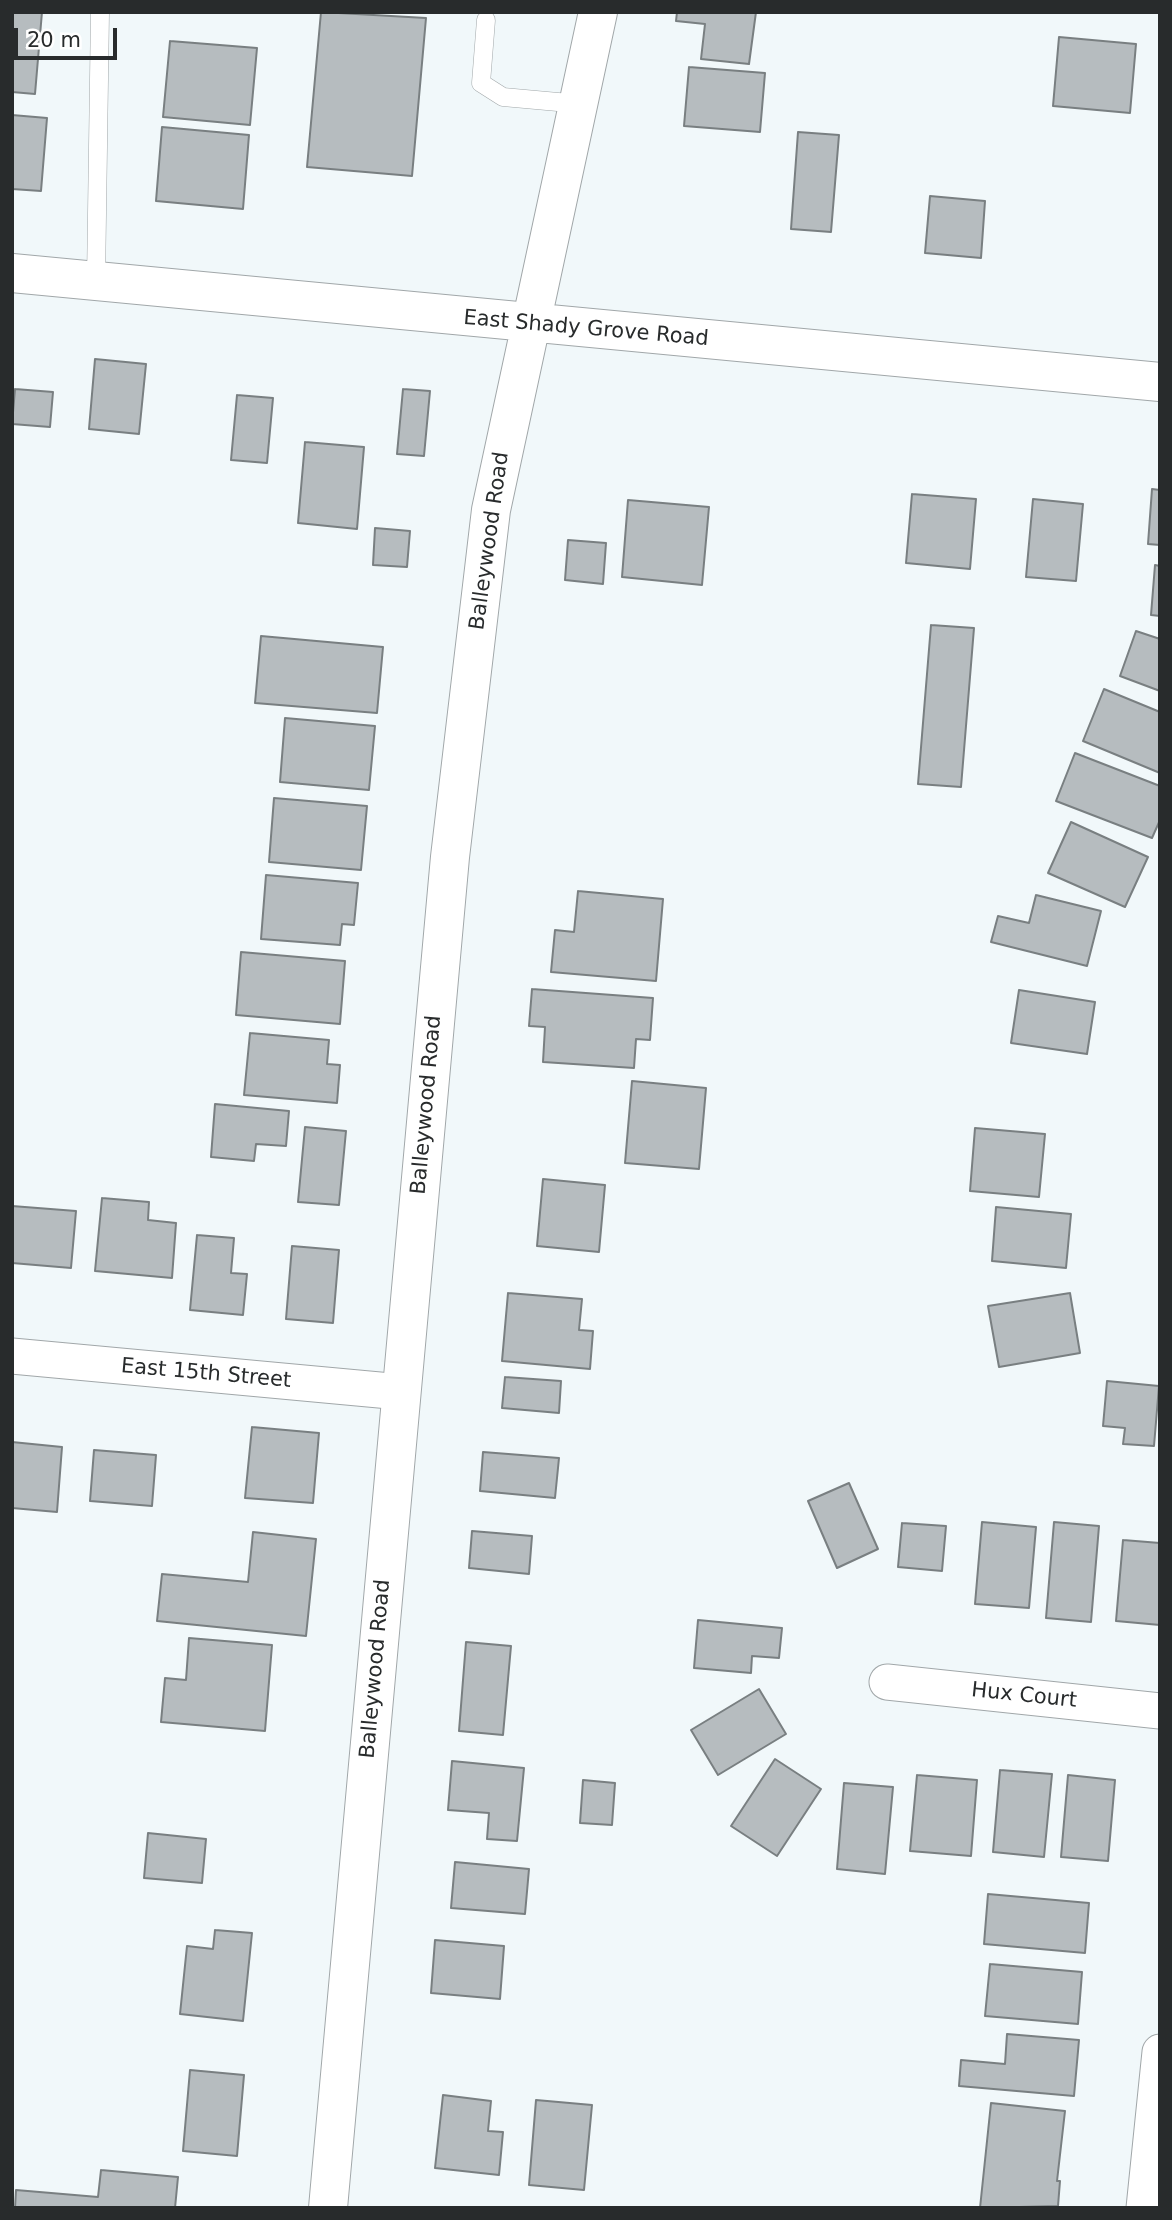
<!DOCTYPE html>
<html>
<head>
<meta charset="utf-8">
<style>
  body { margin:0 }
  #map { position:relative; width:1172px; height:2220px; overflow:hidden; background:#f1f8fa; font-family:"DejaVu Sans",sans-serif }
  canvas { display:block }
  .frame { position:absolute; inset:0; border:14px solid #282b2c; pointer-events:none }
  .scale { position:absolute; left:14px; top:28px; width:103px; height:32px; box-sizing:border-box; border:4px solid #282b2c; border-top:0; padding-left:9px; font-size:21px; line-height:24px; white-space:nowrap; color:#282b2c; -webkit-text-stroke:5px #fff; paint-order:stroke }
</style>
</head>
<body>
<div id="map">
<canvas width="1172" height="2220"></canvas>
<div class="frame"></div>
<div class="scale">20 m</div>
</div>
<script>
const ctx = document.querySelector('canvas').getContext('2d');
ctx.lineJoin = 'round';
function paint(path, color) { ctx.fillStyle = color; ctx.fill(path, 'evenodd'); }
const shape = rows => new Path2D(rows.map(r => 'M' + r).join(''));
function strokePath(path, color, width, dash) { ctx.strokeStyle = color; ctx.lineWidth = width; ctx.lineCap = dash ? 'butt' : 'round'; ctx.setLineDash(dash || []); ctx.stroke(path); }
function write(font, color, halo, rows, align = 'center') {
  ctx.font = font + ' "DejaVu Sans",sans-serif'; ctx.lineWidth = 5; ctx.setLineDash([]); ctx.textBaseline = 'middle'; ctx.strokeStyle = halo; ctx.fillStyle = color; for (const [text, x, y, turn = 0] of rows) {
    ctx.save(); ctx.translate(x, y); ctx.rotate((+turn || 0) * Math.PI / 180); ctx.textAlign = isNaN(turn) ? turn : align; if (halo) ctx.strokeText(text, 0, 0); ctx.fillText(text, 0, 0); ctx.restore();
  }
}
const building = shape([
  [12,12,42,12,35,94,12,92,12,12],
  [321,12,426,18,412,176,307,167,321,12],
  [677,12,756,12,749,64,701,59,705,24,676,21,677,12],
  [1059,37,1136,44,1130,113,1053,106,1059,37],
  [170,41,257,48,250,125,163,117,170,41],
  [689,67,765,73,760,132,684,126,689,67],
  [12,115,47,118,41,191,12,189,12,115],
  [162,127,249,135,243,209,156,201,162,127],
  [798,132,839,135,831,232,791,229,798,132],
  [930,196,985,201,981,258,925,253,930,196],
  [95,359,146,364,139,434,89,429,95,359],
  [15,389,53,392,50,427,12,424,15,389],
  [403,389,430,391,424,456,397,454,403,389],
  [237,395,273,398,267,463,231,460,237,395],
  [305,442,364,447,357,529,298,523,305,442],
  [1152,489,1160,490,1160,545,1148,544,1152,489],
  [912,494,976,499,970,569,906,563,912,494],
  [1033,499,1083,504,1076,581,1026,577,1033,499],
  [628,500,709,507,702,585,622,577,628,500],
  [375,528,410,531,407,567,373,565,375,528],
  [568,540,606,543,603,584,565,580,568,540],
  [1155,565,1160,566,1160,616,1151,615,1155,565],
  [931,625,974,628,961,787,918,784,931,625],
  [1136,631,1160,639,1160,691,1120,676,1136,631],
  [261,636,383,647,377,713,255,703,261,636],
  [1104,689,1160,712,1160,773,1083,741,1104,689],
  [285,718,375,726,369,790,280,782,285,718],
  [1075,753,1160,786,1160,820,1152,838,1056,801,1075,753],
  [274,798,367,806,361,870,269,862,274,798],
  [1071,822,1148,857,1125,907,1048,873,1071,822],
  [266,875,358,883,354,925,342,924,340,945,261,939,266,875],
  [578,891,663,899,656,981,551,972,555,930,574,932,578,891],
  [1036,895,1101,911,1087,966,991,942,998,916,1029,923,1036,895],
  [241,952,345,961,340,1024,236,1015,241,952],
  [532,989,653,998,650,1040,636,1039,634,1068,543,1062,545,1027,529,1026,532,989],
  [1019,990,1095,1002,1087,1054,1011,1043,1019,990],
  [250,1033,329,1040,327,1064,340,1065,337,1103,244,1095,250,1033],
  [632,1081,706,1088,699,1169,625,1163,632,1081],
  [215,1104,289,1111,286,1146,256,1144,254,1161,211,1157,215,1104],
  [305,1127,346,1131,339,1205,298,1202,305,1127],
  [975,1128,1045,1134,1039,1197,970,1191,975,1128],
  [543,1179,605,1185,599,1252,537,1246,543,1179],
  [102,1198,149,1202,148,1220,176,1223,172,1278,95,1271,102,1198],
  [12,1206,76,1211,71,1268,12,1263,12,1206],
  [996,1207,1071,1214,1066,1268,992,1261,996,1207],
  [197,1235,234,1238,231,1273,247,1274,243,1315,190,1310,197,1235],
  [292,1246,339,1250,333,1323,286,1319,292,1246],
  [508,1293,582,1299,579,1330,593,1331,590,1369,502,1361,508,1293],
  [1070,1293,1080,1353,999,1367,988,1306,1070,1293],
  [505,1377,561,1381,559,1413,502,1408,505,1377],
  [1107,1381,1159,1386,1154,1446,1123,1444,1125,1428,1103,1426,1107,1381],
  [252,1427,319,1433,313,1503,245,1498,252,1427],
  [12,1442,62,1447,57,1512,12,1508,12,1442],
  [94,1450,156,1455,152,1506,90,1501,94,1450],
  [483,1452,559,1458,555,1498,480,1491,483,1452],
  [849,1483,878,1549,837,1568,808,1501,849,1483],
  [982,1522,1036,1527,1029,1608,975,1604,982,1522],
  [1054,1522,1099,1526,1091,1622,1046,1618,1054,1522],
  [902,1523,946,1526,942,1571,898,1567,902,1523],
  [472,1531,532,1536,529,1574,469,1568,472,1531],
  [253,1532,316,1539,306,1636,157,1621,162,1574,248,1582,253,1532],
  [1123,1540,1160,1543,1160,1625,1116,1621,1123,1540],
  [698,1620,782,1628,779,1658,752,1656,751,1673,694,1668,698,1620],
  [189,1638,272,1645,265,1731,161,1722,165,1678,186,1680,189,1638],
  [466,1642,511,1646,503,1735,459,1731,466,1642],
  [759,1689,786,1734,718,1775,691,1730,759,1689],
  [775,1759,821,1789,777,1856,731,1826,775,1759],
  [452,1761,524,1768,517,1841,487,1839,489,1813,448,1810,452,1761],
  [1000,1770,1052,1774,1044,1857,993,1852,1000,1770],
  [917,1775,977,1780,971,1856,910,1851,917,1775],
  [1068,1775,1115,1780,1108,1861,1061,1857,1068,1775],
  [583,1780,615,1783,612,1825,580,1823,583,1780],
  [844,1783,893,1787,885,1874,837,1869,844,1783],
  [148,1833,206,1839,202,1883,144,1878,148,1833],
  [455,1862,529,1869,525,1914,451,1908,455,1862],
  [988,1894,1089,1903,1085,1953,984,1944,988,1894],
  [215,1930,252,1933,243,2021,180,2014,187,1946,213,1949,215,1930],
  [435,1940,504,1946,500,1999,431,1993,435,1940],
  [990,1964,1082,1972,1078,2024,985,2016,990,1964],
  [1007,2034,1079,2040,1074,2096,959,2086,961,2060,1005,2064,1007,2034],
  [190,2070,244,2075,237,2156,183,2151,190,2070],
  [443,2095,491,2101,488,2131,503,2132,499,2175,435,2168,443,2095],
  [536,2100,592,2105,584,2190,529,2185,536,2100],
  [991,2103,1065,2111,1057,2181,1060,2181,1058,2206,980,2208,991,2103],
  [101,2170,178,2177,175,2208,15,2208,16,2190,98,2197,101,2170]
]);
paint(building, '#b6bcbf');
strokePath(building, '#797f81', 2);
const lane = shape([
  [486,20,481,83,503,97,580,104],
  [96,281,100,12]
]);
const street = shape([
  [12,1356,401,1392],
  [887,1682,1160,1711],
  [1144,2208,1160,2052]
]);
const secondary = shape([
  [12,273,1160,382],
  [328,2208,450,857,491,510,598,12]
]);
strokePath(lane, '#a1a7a9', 19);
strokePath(street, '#a1a7a9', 37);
strokePath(secondary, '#a1a7a9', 40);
strokePath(lane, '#fff', 18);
strokePath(street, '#fff', 35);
strokePath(secondary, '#fff', 38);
write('21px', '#282b2c', '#fff', [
  ["East Shady Grove Road",586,329,5],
  ["Balleywood Road",490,541,-82],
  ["Balleywood Road",427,1105,-85],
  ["East 15th Street",206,1374,5],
  ["Balleywood Road",376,1669,-85],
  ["Hux Court",1024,1696,6]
]);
</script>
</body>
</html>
